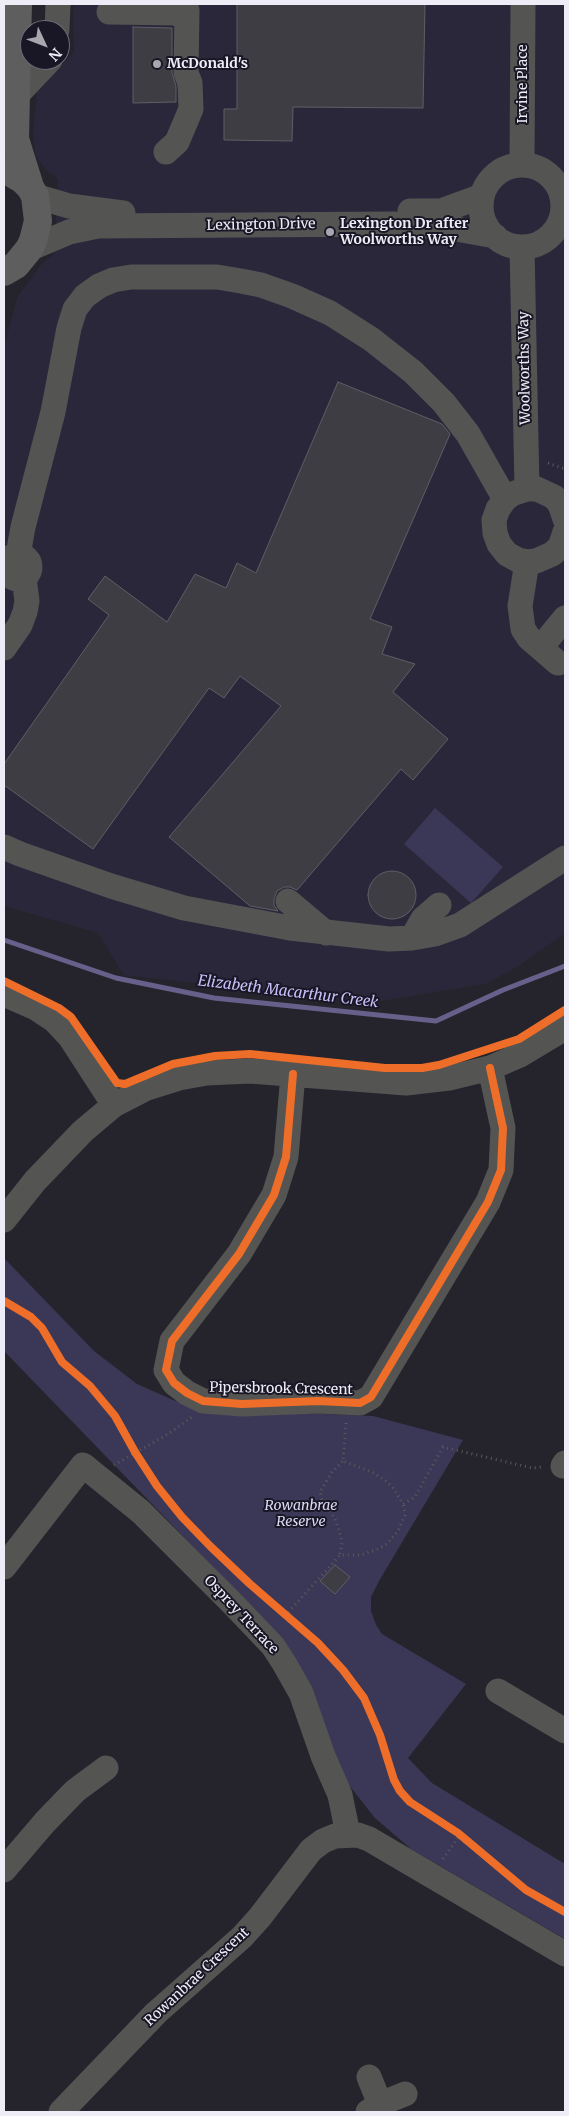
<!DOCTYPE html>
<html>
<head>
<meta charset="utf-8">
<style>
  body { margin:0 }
  #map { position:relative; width:569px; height:2116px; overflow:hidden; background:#25242c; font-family:Merriweather,serif }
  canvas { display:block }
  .frame { position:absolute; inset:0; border:5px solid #eeedf7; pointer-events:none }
  .north { position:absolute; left:20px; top:20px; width:50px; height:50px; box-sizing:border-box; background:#191725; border:1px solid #6e6d79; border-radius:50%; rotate:133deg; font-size:14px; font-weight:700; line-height:20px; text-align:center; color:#eeedf7 }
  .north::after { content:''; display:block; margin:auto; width:18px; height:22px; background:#a8a7b0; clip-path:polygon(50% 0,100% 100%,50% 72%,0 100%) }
</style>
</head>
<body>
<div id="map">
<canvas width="569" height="2116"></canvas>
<div class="frame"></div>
<div class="north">N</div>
</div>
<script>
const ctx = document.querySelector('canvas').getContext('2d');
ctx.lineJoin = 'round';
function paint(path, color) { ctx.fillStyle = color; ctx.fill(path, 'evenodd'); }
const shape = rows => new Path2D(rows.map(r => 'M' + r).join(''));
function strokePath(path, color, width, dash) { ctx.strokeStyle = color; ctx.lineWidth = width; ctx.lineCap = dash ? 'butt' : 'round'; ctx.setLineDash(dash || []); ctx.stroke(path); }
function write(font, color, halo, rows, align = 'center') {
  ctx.font = font + ' Merriweather,serif'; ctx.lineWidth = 4; ctx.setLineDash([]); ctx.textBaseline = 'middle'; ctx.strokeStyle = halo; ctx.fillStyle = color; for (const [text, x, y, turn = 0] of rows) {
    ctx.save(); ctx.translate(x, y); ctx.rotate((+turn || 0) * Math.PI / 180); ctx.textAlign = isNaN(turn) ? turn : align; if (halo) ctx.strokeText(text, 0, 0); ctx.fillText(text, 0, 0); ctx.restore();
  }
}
paint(shape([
  [73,4,565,4,565,933,520,965,488,983,368,1003,124,975,98,933,4,906,4,346,18,296,41,265,54,254,58,179,47,171,36,157,33,135,37,90,74,52]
]), '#2a273b');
paint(shape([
  [435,808,503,867,471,903,404,844],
  [4,1258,94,1351,137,1384,173,1400,223,1415,299,1413,373,1416,463,1440,379,1581,371,1597,371,1611,376,1625,382,1634,466,1684,408,1758,432,1783,565,1864,565,1939,411,1849,375,1818,348,1784,240,1595,4,1351]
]), '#3b3756');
strokePath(shape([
  [4,940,116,978,214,998,436,1021,503,990,565,966]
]), '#67608a', 5);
const building = shape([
  [237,4,425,4,423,108,293,107,292,141,224,140,224,109,237,109,237,4],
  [133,27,172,28,172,73,176,86,176,102,133,103,133,27],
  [338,382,442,424,450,434,370,619,392,627,382,654,415,664,393,692,448,739,413,780,401,769,297,890,290,887,284,887,277,891,274,899,274,905,278,911,250,906,169,837,281,706,240,676,224,698,209,688,93,849,4,785,4,764,109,615,88,599,105,576,167,622,195,574,226,588,237,563,256,573,338,382],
  '368 895a24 24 0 1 1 48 0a24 24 0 1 1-48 0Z',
  [335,1565,350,1577,335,1594,320,1581,335,1565]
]);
paint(building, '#3d3d43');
strokePath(building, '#5f5e65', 1);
strokePath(shape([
  [548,463,565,469],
  [346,1423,343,1461,372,1472,385,1480,394,1489,403,1504,415,1497,443,1447,532,1468,543,1467],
  [114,1465,168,1434,192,1417],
  [340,1554,342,1543,339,1530,334,1517,322,1501,320,1492,332,1472,343,1461],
  [285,1616,340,1555,361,1555,376,1550,387,1544,398,1531,405,1515,403,1504],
  [443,1859,460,1835]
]), '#5b5a5c', 3, [1, 4]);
strokePath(shape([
  [109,12,177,13,186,20],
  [57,30,58,4],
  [16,96,50,60],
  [166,152,177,142,191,109,190,83,186,73,187,10,183,4],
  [522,164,523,4],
  '481 206a41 41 0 1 1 82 0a41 41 0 1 1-82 0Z',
  [35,196,69,206,123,213],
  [410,211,441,211,482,196],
  [522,247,527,489],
  [29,249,69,232,98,226,393,224,445,227,495,236],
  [565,519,560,504,554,497,537,489,527,489,512,494,505,499,498,509,494,520,495,533,499,544,507,554,518,560,527,562,536,561,552,554,560,547,565,532],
  '6 567a12 12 0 1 1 24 0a12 12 0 1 1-24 0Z',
  [18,555,23,527,53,412,69,328,75,309,85,296,99,286,113,280,131,277,217,277,241,281,261,285,292,296,330,313,371,339,413,372,444,403,468,434,505,499],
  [527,562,520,606,523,629,529,638,558,663],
  [547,640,565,618],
  [4,648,20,625,25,612,27,601,24,578],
  [4,847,20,854,111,886,184,908,290,928,389,939,412,938,435,934,460,925,565,858],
  [288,901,326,933],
  [412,938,423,919,439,905],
  [4,994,36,1008,54,1020,70,1037,114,1105],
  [293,1074,286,1157,274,1195,239,1254,172,1341,166,1370,174,1383,187,1393,203,1401,242,1404,318,1401,360,1403,371,1397,488,1202,501,1170,503,1128,490,1068],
  [4,1220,35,1181,83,1131,114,1105,147,1088,179,1078,207,1073,250,1071,406,1083,449,1078,490,1068,520,1055,565,1028],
  [563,1466,565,1463],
  [4,1567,83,1465,141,1512,233,1604,273,1646,284,1663,301,1693,323,1756,340,1795,348,1834],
  [498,1691,565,1731],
  [4,1870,45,1822,75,1791,106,1768],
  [369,2077,380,2104],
  [61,2112,156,2013,242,1937,260,1917,311,1850,323,1841,335,1836,358,1835,369,1839,565,1954],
  [368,2112,380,2104,405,2094]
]), '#545453', 25);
strokePath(shape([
  [18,4,15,139,30,187],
  [4,169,23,180,30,187,35,196,38,221,33,241,29,249,16,265,4,272]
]), '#5d5e5d', 28);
strokePath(shape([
  [4,981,59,1008,71,1017,117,1083,125,1084,173,1064,215,1056,250,1054,385,1068,422,1068,439,1065,519,1039,565,1010],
  [293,1074,286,1157,274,1195,239,1254,172,1341,166,1370,174,1383,187,1393,203,1401,242,1404,318,1401,360,1403,371,1397,488,1202,501,1170,503,1128,490,1068],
  [4,1301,31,1317,42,1328,62,1362,90,1386,115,1416,135,1452,157,1486,182,1517,210,1546,250,1584,318,1643,343,1670,364,1698,380,1735,394,1780,400,1791,410,1802,458,1833,526,1890,565,1912]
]), '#ee6e29', 8);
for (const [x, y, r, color] of [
  [157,64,5,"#a8a7b0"],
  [330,232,5,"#a8a7b0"]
]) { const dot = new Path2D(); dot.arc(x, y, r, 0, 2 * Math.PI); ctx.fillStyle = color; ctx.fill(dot); strokePath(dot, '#191725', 2); }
write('bold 14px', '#eeedf7', '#191725', [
  ["McDonald's",167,64],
  ["Lexington Dr after",340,224],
  ["Woolworths Way",340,240]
], 'left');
write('14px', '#eeedf7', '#191725', [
  ["Irvine Place",523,84,-90],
  ["Lexington Drive",261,225,-1],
  ["Woolworths Way",525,368,-91],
  ["Pipersbrook Crescent",281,1389,1],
  ["Osprey Terrace",241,1615,47],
  ["Rowanbrae Crescent",197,1977,-43]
]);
write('italic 14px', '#dddaf7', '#191725', [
  ["Rowanbrae",301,1506],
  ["Reserve",301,1522]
]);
write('italic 15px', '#c7c0f9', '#191725', [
  ["Elizabeth Macarthur Creek",288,992,7]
]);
</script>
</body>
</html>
